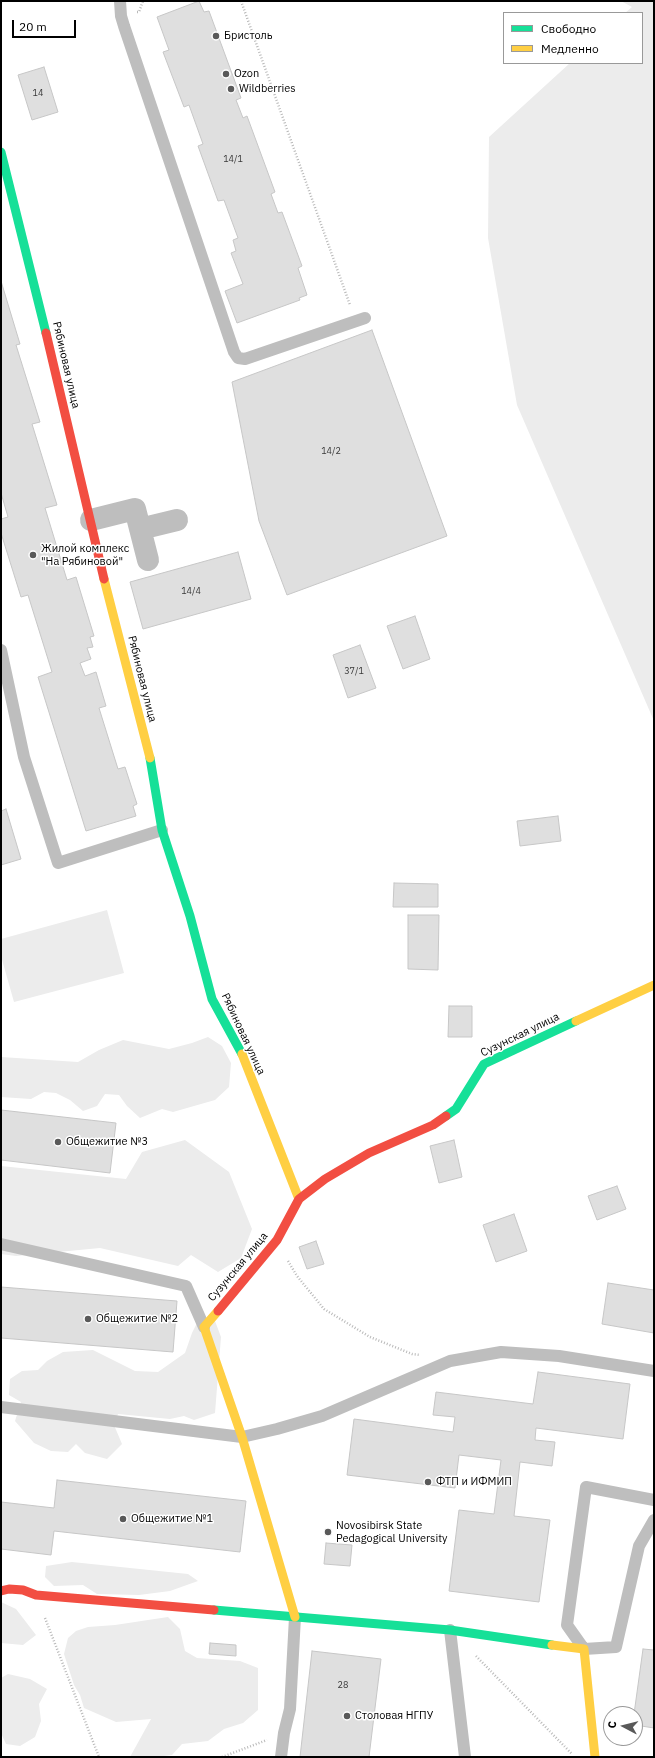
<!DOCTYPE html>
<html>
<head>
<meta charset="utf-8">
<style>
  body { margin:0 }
  #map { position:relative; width:655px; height:1758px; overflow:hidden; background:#fff; font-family:"IBM Plex Sans",sans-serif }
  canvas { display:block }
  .frame { position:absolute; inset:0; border:2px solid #000; pointer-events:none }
  .legend { position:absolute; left:503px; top:12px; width:140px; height:52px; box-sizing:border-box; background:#fff; border:1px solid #999; margin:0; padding:5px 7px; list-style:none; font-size:12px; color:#000 }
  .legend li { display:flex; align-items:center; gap:8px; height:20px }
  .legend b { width:20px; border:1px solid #999 }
  .north { position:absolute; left:603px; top:1706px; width:40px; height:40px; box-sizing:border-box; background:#fff; border:1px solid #999; border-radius:50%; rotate:277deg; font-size:11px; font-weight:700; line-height:16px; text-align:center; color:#000 }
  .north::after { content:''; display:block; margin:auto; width:14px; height:18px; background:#595959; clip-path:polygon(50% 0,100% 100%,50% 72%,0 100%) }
  .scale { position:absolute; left:12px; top:20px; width:64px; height:18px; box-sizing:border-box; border:2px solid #000; border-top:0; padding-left:5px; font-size:12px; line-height:14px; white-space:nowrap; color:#000; -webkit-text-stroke:3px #fff; paint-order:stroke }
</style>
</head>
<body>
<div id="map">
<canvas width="655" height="1758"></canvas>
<div class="frame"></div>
<ul class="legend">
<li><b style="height:5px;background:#16e098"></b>Свободно</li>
<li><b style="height:5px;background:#ffcf43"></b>Медленно</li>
</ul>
<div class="north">С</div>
<div class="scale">20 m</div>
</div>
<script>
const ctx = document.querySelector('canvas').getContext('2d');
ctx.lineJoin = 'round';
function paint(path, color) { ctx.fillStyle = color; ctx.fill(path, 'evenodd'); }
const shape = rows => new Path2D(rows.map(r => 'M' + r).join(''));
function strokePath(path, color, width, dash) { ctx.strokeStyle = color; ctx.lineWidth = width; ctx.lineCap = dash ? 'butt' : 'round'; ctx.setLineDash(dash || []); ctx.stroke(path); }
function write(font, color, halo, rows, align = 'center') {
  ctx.font = font + ' "IBM Plex Sans",sans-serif'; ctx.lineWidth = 3; ctx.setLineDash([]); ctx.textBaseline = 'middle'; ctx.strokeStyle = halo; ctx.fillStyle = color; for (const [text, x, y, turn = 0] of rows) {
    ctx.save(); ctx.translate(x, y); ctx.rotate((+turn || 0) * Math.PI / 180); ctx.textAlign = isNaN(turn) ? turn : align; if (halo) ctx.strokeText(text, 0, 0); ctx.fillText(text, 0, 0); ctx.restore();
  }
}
paint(shape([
  [621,1,654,1,654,721,517,405,488,238,489,137,570,63,642,63,642,13,625,13,632,7],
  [107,910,124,973,14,1002,1,956,1,939],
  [208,1037,222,1046,231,1063,229,1087,215,1100,173,1112,162,1109,140,1118,127,1106,119,1095,105,1094,97,1106,83,1111,70,1100,56,1093,44,1092,31,1099,1,1097,1,1057,78,1062,99,1050,123,1040,169,1049,192,1043],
  [185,1140,229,1172,252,1229,241,1258,218,1272,191,1255,178,1266,100,1248,16,1256,1,1254,1,1166,126,1179,142,1152],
  [200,1317,215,1321,221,1337,215,1413,194,1420,184,1416,170,1419,118,1414,114,1425,122,1444,107,1459,85,1453,76,1444,68,1452,51,1451,34,1443,15,1421,21,1402,9,1395,10,1379,22,1371,38,1370,47,1361,63,1352,93,1350,135,1371,158,1372,185,1353,192,1333],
  [72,1562,188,1574,198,1581,170,1591,139,1595,97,1594,83,1585,54,1586,45,1577,46,1566],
  [1,1602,16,1609,36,1635,23,1645,1,1643],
  [168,1617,180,1629,185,1651,197,1658,240,1661,258,1668,258,1710,243,1723,224,1729,208,1741,182,1744,172,1755,156,1757,130,1757,151,1719,116,1722,84,1708,80,1695,74,1685,64,1654,68,1638,76,1631,88,1627,115,1625],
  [8,1674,30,1679,47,1689,39,1704,41,1721,35,1737,20,1746,6,1744,1,1733,1,1678]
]), '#ececec');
const building = shape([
  [199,1,204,12,209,11,241,98,236,100,243,118,247,116,275,192,271,194,278,213,282,212,302,266,298,268,307,295,299,298,300,300,237,323,225,291,243,284,231,253,236,251,233,240,238,238,224,200,218,201,198,146,203,144,189,105,184,107,163,52,169,50,157,17,199,1],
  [44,67,58,112,32,120,18,75,44,67],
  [1,281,20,344,16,345,40,422,32,424,57,505,45,508,67,580,76,577,94,636,90,637,93,647,87,648,91,659,80,663,85,676,96,672,106,706,99,708,118,769,125,767,137,804,133,806,136,816,86,831,38,677,52,672,28,595,21,597,1,533,1,519,8,517,1,493,1,281],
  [372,330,447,536,287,595,259,521,232,382,372,330],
  [238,552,251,599,143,629,130,582,238,552],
  [415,616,430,659,403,669,387,626,415,616],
  [360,645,376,688,348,698,333,655,360,645],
  [6,809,21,859,1,865,1,811,6,809],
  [558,816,561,841,520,846,517,821,558,816],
  [394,883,438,884,438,907,393,907,394,883],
  [408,915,439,915,438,970,408,969,408,915],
  [449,1006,472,1006,472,1037,448,1037,449,1006],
  [1,1110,116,1123,110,1173,1,1160,1,1110],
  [454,1140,462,1177,439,1183,430,1146,454,1140],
  [617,1186,626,1209,597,1220,588,1196,617,1186],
  [514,1214,527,1251,496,1262,483,1225,514,1214],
  [316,1241,324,1264,307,1269,299,1247,316,1241],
  [608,1283,654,1290,654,1333,602,1324,608,1283],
  [1,1287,177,1301,173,1352,1,1338,1,1287],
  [538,1372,630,1384,623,1439,536,1428,535,1440,555,1442,552,1466,520,1462,514,1516,550,1520,539,1602,449,1591,459,1510,494,1514,501,1460,459,1455,455,1488,347,1475,354,1419,453,1432,455,1417,433,1415,436,1392,533,1404,538,1372],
  [57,1480,246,1501,240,1552,54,1531,51,1555,1,1549,1,1502,54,1508,57,1480],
  [326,1543,352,1545,350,1566,324,1564,326,1543],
  [210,1643,236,1645,236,1656,209,1654,210,1643],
  [643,1649,654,1650,654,1728,635,1725,635,1714,634,1714,643,1649],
  [312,1651,381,1659,369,1757,300,1757,312,1651]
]);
paint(building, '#dfdfdf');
strokePath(building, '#c7c7c7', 1);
strokePath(shape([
  [241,1,350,305],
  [137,12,139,12,143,1],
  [288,1261,297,1276,324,1309,370,1337,412,1354,420,1355],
  [45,1618,99,1757],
  [476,1656,572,1754],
  [222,1757,267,1740]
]), '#b9b9b9', 2.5, [1, 2]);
strokePath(shape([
  [120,1,121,16,124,26,234,352,238,358,245,359,365,318],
  [1,650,24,757,58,863,162,830],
  [1,1244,186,1286,204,1327],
  [1,1407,242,1437,277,1429,322,1416,450,1361,501,1352,559,1356,654,1371],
  [654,1500,586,1487,567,1625,584,1649,616,1647,639,1546,654,1520],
  [450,1630,465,1757],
  [281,1757,284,1733,290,1709,295,1617]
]), '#bebebe', 12);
strokePath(shape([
  [91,520,135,509,148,560],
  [140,529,177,520]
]), '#bebebe', 22);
strokePath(shape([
  [1,152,46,333],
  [150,758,162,830,190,916,212,999,242,1054],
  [446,1116,456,1109,484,1064,576,1021],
  [214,1610,450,1630,552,1645]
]), '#16e098', 9);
strokePath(shape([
  [104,579,150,758],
  [576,1021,654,985],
  [242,1054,299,1199],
  [218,1311,204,1327,242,1437,295,1617],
  [552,1645,584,1649,595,1757]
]), '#ffcf43', 9);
strokePath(shape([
  [46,333,104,579],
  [218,1311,277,1240,299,1199,325,1179,369,1153,433,1125,446,1116],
  [1,1591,9,1589,23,1590,36,1595,214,1610]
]), '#f24e42', 9);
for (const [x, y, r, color] of [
  [216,36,4,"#595959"],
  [226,74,4,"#595959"],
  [231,89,4,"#595959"],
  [33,555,4,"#595959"],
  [58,1142,4,"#595959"],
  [88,1319,4,"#595959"],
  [428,1482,4,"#595959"],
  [123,1519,4,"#595959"],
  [328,1532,4,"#595959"],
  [347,1716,4,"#595959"]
]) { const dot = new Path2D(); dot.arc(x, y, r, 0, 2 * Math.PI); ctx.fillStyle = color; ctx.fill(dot); strokePath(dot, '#fff', 1.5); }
write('9px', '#383838', null, [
  ["14",38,93],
  ["14/1",233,159],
  ["14/2",331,451],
  ["14/4",191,591],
  ["37/1",354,671],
  ["28",343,1685]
]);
write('11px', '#000', '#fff', [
  ["Бристоль",224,36],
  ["Ozon",234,74],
  ["Wildberries",239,89],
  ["Жилой комплекс",41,549],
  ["\"На Рябиновой\"",41,562],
  ["Общежитие №3",66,1142],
  ["Общежитие №2",96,1319],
  ["ФТП и ИФМИП",436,1482],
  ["Общежитие №1",131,1519],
  ["Novosibirsk State",336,1526],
  ["Pedagogical University",336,1539],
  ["Столовая НГПУ",355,1716]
], 'left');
write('11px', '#000', '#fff', [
  ["Рябиновая улица",66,365,77],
  ["Рябиновая улица",142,679,76],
  ["Рябиновая улица",243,1034,65],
  ["Сузунская улица",520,1035,-26],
  ["Сузунская улица",238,1267,-50]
]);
</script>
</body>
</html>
